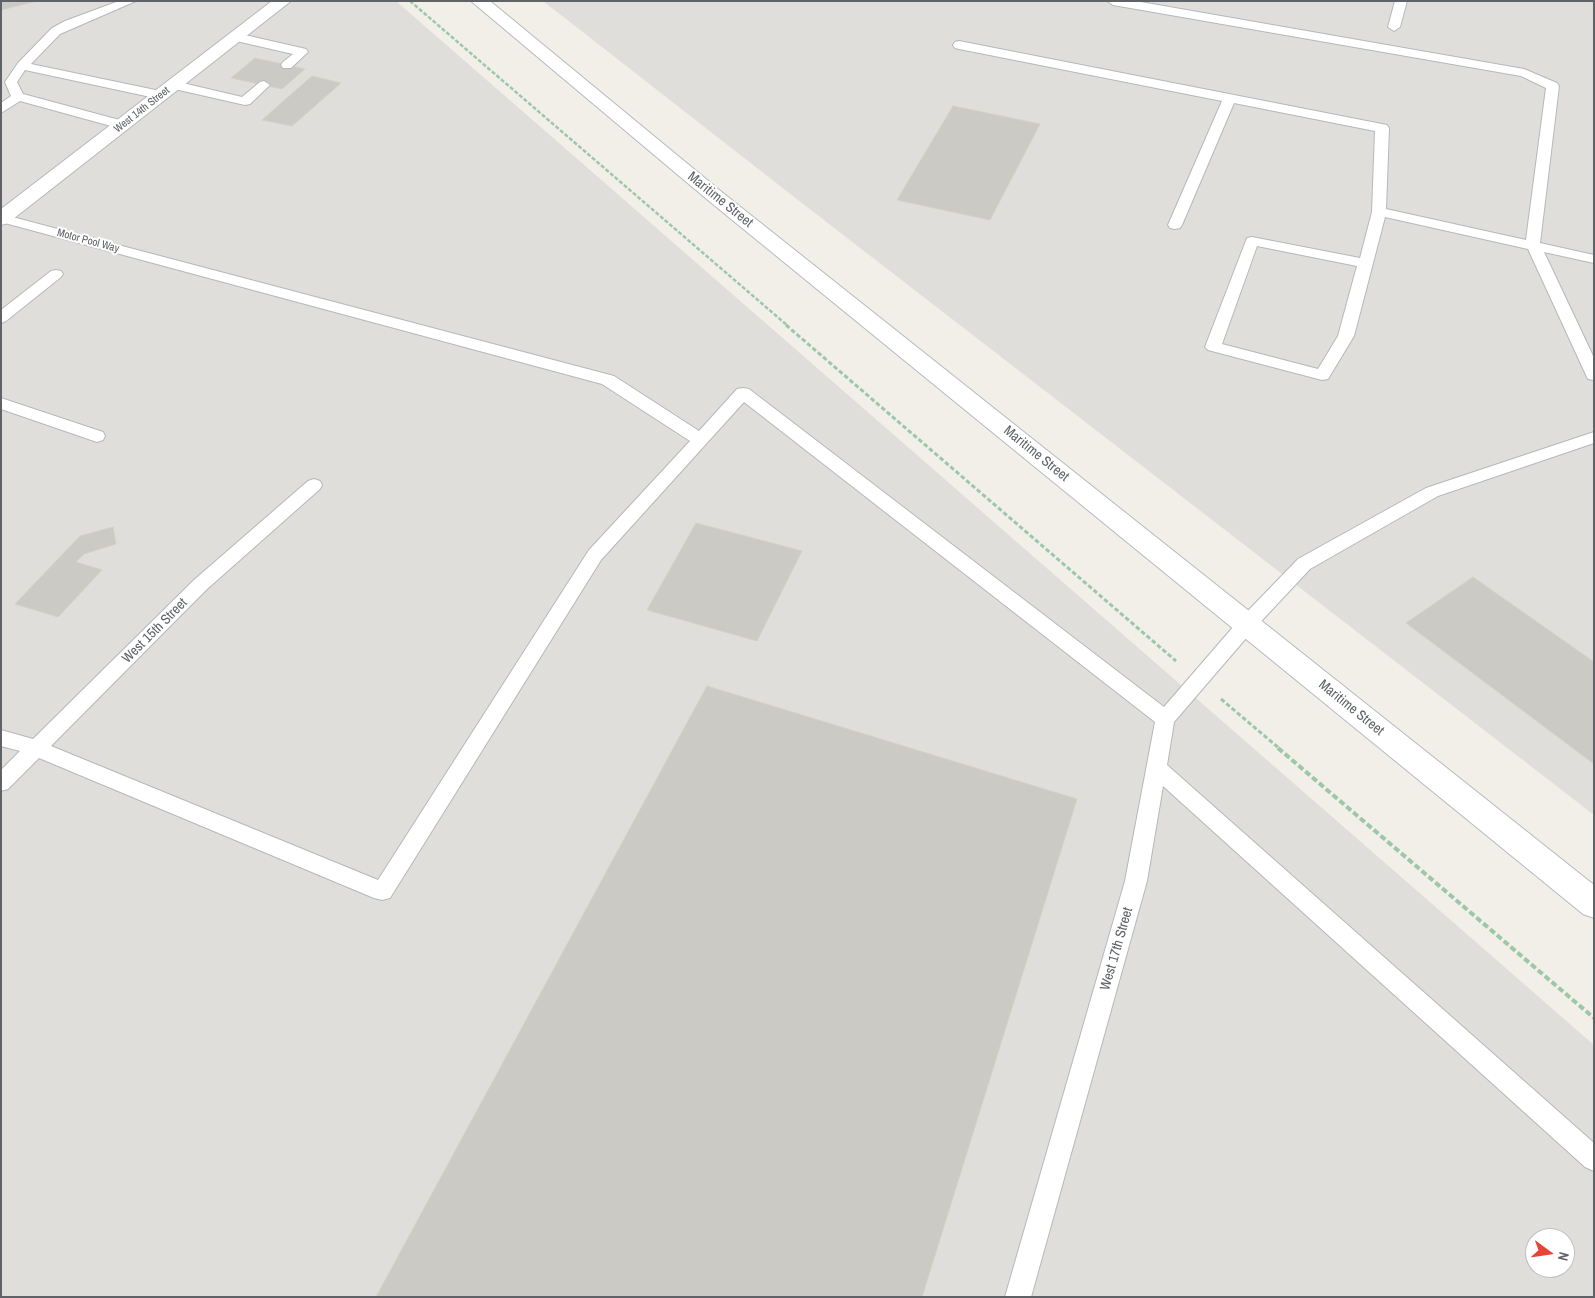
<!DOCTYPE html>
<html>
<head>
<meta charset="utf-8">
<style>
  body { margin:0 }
  #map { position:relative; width:1595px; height:1298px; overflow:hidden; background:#f1efe8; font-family:"Archivo Narrow",sans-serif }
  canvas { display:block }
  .frame { position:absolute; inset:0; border:2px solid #5f6368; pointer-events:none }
  .north { position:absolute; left:1525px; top:1228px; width:50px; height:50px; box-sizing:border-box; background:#fff; border:1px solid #bfc1c3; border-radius:50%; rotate:104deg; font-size:14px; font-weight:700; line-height:20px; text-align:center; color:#5f6368 }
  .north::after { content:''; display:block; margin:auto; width:18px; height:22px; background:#ea4335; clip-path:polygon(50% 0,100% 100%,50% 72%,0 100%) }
</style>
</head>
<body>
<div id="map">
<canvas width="1595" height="1298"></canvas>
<div class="frame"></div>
<div class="north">N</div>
</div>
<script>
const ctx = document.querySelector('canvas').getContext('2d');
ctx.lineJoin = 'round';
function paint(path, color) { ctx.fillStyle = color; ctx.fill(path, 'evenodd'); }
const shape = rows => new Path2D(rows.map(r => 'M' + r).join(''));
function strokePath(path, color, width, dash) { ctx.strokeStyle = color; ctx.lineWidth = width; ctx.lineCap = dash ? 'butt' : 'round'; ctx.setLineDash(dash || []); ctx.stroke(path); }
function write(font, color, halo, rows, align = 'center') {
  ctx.font = font + ' "Archivo Narrow",sans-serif'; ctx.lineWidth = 4; ctx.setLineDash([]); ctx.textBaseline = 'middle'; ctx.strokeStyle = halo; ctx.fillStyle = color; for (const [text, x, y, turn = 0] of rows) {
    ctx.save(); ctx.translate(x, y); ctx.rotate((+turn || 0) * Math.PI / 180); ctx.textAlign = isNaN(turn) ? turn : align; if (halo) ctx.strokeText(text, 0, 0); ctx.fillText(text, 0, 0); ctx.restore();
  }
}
paint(shape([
  [1,1,396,1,1594,1045,1594,1297,1,1297],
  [1535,1238,1565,1238,1565,1268,1535,1268],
  [543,1,1594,1,1594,815,798,200]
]), '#e0deda');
const building = shape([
  [1,1,37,1,1,10,1,1],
  [255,58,305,69,282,89,231,78,255,58],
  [312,76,341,83,292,126,262,120,312,76],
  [953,106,1040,124,990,220,897,200,953,106],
  [696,523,802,551,757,641,647,610,696,523],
  [113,527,116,544,84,554,76,562,102,570,58,617,15,604,80,536,113,527],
  [1473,577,1594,662,1594,764,1406,623,1473,577],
  [707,686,1077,799,922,1297,376,1297,707,686]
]);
paint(building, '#cccac5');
strokePath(building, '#d6d1c6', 1);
const service = shape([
  [119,1,136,1,60,34,31,64,165,92,166,95,165,98,160,99,25,70,17,82,23,94,127,122,129,125,122,129,20,101,1,113,1,103,11,96,5,82,18,63,52,28,65,21,119,1],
  [1107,1,1135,1,1524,69,1557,83,1559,86,1540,243,1594,255,1594,263,1544,252,1594,358,1594,380,1588,379,1586,375,1528,249,1385,217,1354,336,1328,379,1322,380,1208,350,1205,347,1247,238,1252,237,1360,258,1372,212,1375,131,1234,103,1182,225,1180,228,1175,229,1170,228,1168,225,1222,101,959,49,955,48,953,45,955,42,959,41,1387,125,1389,128,1386,209,1526,240,1546,88,1521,76,1113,5,1107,1],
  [1257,246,1357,266,1338,336,1318,369,1222,344,1257,246],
  [1395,1,1407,1,1400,27,1394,31,1388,27,1395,1],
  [236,33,306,49,308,52,291,68,283,68,281,65,283,62,293,54,232,40,230,37,232,34,236,33],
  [174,81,242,97,260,82,264,81,270,85,250,104,245,105,170,88,168,85,174,81],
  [1,214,614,376,699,431,737,389,743,388,749,389,1164,707,1240,619,1298,559,1426,488,1594,432,1594,443,1438,496,1310,569,1254,629,1174,722,1167,765,1594,1143,1594,1171,1585,1167,1163,786,1147,881,1031,1297,1005,1297,1125,881,1155,722,744,402,601,560,390,898,382,900,374,898,39,758,8,789,1,791,1,770,20,751,1,746,1,730,33,739,194,580,308,481,314,479,320,481,322,485,320,489,206,590,51,746,378,880,589,550,690,441,602,384,1,222,1,214],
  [56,270,61,271,63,274,61,277,6,321,1,323,1,310,51,271,56,270],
  [1,398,103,432,105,436,103,440,97,442,1,409,1,398]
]);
const minor = shape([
  [272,1,291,1,8,223,1,225,1,209,272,1]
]);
const secondary = shape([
  [471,1,490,1,723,193,1594,885,1594,918,1583,914,709,201,471,1]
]);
strokePath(service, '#b5b8bc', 2);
strokePath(minor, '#b5b8bc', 2);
strokePath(secondary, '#b6babf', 2);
strokePath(shape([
  [410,1,788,326]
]), '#9cc7a9', 2.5, [4, 2]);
strokePath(shape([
  [786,325,1176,661],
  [1221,699,1280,749]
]), '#9cc7a9', 3, [4.5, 2.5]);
strokePath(shape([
  [1278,748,1594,1018]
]), '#9cc7a9', 4, [6, 3]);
paint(service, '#fff');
paint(minor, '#fff');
paint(secondary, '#fff');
write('11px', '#5f6368', '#fff', [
  ["West 14th Street",142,110,-38],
  ["Motor Pool Way",88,241,15]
]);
write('14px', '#5f6368', '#fff', [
  ["Maritime Street",720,200,39],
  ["Maritime Street",1036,454,39],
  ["West 15th Street",155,631,-45],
  ["Maritime Street",1351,708,39],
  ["West 17th Street",1117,949,-74]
]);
</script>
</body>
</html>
